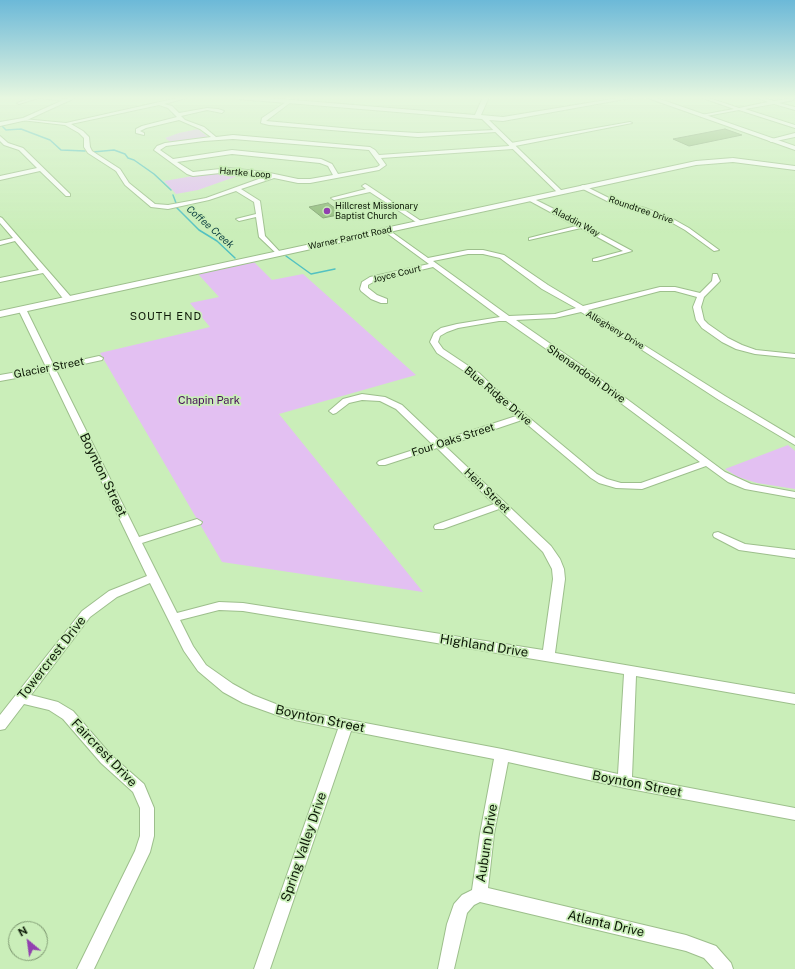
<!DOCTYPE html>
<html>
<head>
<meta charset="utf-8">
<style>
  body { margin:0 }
  #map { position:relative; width:795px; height:969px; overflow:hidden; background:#caeeb9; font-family:"Public Sans",sans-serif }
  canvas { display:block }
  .north { position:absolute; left:8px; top:921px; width:40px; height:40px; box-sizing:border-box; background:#caeeb9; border:1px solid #7e9871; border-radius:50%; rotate:331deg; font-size:11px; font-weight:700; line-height:16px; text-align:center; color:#0c1806 }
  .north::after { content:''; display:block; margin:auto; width:14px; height:18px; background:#9140af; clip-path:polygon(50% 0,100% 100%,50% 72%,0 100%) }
</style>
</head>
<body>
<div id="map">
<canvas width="795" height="969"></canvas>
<div class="north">N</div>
</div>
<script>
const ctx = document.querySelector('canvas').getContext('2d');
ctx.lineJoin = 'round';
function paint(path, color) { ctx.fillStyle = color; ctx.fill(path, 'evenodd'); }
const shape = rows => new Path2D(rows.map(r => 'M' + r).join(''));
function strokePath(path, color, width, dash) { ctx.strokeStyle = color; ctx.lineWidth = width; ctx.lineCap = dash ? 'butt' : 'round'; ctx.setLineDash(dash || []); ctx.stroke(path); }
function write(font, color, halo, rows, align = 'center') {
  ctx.font = font + ' "Public Sans",sans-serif'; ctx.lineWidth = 3.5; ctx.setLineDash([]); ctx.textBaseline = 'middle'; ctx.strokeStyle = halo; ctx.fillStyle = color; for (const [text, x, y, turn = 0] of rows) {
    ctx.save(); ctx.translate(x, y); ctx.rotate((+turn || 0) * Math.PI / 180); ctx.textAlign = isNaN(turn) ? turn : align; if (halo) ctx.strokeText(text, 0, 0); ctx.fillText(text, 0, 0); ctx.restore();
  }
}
paint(shape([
  [198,129,208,137,172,143,165,138,179,133],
  [222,171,246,173,198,190,176,194,164,181],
  [254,262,272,280,303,274,416,375,279,414,423,592,222,562,100,353,210,327,190,303,219,297,198,274],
  [788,445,795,451,795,489,757,483,738,477,725,469]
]), '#e3c0f2');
strokePath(shape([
  [2,126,6,130,21,129,50,140,61,150,85,151],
  [93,152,114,150,125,154,128,158,134,160,154,174,171,190],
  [173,195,176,203],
  [176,207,199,230,217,241,235,258],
  [286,256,311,274,335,269]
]), '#52c1c1', 1.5);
const building = shape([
  [725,129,742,135,689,146,673,139,725,129],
  [328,203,343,214,323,218,309,207,328,203]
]);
paint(building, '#91bc7c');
strokePath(building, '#7ea06e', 1);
const minor = shape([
  [34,97,51,97,70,100,68,101,38,98,19,104,17,103,34,97],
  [182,97,190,97,164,104,172,106,179,113,207,108,218,109,224,111,222,113,207,110,181,116,185,120,204,127,216,137,233,135,370,147,375,150,379,155,509,146,511,143,630,122,632,123,515,146,516,147,513,149,381,158,386,165,379,170,310,183,298,183,274,178,241,189,260,201,265,236,281,253,282,254,279,256,259,237,256,217,239,221,236,219,256,214,254,202,236,191,209,200,168,209,151,207,125,185,116,171,88,153,84,147,84,138,79,133,65,125,21,120,23,119,66,123,182,97],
  [159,105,168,108,177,117,142,126,136,129,136,133,144,135,144,133,140,131,146,128,179,120,200,129,211,137,165,143,157,146,154,150,187,174,193,176,229,172,267,176,206,198,168,205,155,204,129,183,120,169,92,151,90,147,89,137,83,131,71,124,159,105],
  [233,139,369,150,380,165,377,167,338,174,332,164,321,159,232,150,173,159,160,150,166,146,204,141,233,139],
  [232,154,320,163,328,166,333,175,310,179,298,179,265,172,229,168,193,172,177,162,232,154],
  [700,97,706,97,739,108,768,102,755,97,761,97,774,101,793,98,793,100,779,103,795,107,795,110,774,104,745,109,795,125,795,128,739,110,701,117,701,115,734,109,700,97],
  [289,100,291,102,266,121,364,130,418,133,496,130,498,131,496,132,418,137,269,125,261,123,262,118,289,100],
  [795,133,795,137,771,142,768,140,795,133],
  [0,136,8,143,23,148,70,194,70,196,66,196,40,171,0,180,0,176,37,168,19,150,4,145,0,141,0,136],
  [365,184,367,185,424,223,419,224,370,192,334,200,331,198,366,189,362,186,365,184],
  [583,185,613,200,645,208,673,219,689,228,719,250,714,251,685,230,669,221,641,210,609,202,581,188,581,186,583,185],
  [530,197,554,209,632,251,597,261,593,261,593,259,623,251,581,228,529,240,529,238,576,226,528,200,527,199,530,197],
  [0,217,2,218,71,297,71,301,65,301,43,273,0,282,0,278,39,270,15,241,0,245,0,241,13,238,0,223,0,217],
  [386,228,428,258,468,250,483,250,504,255,548,285,583,306,660,287,675,287,700,293,712,281,713,274,717,274,720,281,704,297,701,307,704,320,708,324,728,338,742,345,756,350,795,354,795,358,755,354,736,349,722,342,702,328,696,320,693,307,697,297,675,291,660,291,588,310,725,396,795,438,795,445,719,400,616,333,581,312,555,318,516,320,581,365,725,472,751,484,795,492,795,498,745,489,728,482,706,466,642,489,616,488,599,483,591,478,522,420,445,446,551,546,560,559,564,569,565,579,555,653,795,694,795,704,636,676,632,777,795,808,795,820,625,788,508,762,494,834,488,888,686,935,716,946,731,963,733,969,714,969,704,958,686,951,480,902,474,905,467,913,454,969,438,969,447,924,454,904,462,895,472,890,480,834,494,759,351,731,270,969,254,969,338,729,285,718,243,703,223,692,198,671,184,651,150,583,117,597,90,617,31,695,58,702,73,711,111,755,144,784,154,808,154,836,150,852,94,969,77,969,135,851,140,836,140,808,133,792,101,763,63,719,49,710,24,704,5,729,0,730,0,715,82,611,109,591,147,576,49,372,0,381,0,375,46,367,18,309,22,307,26,309,54,366,99,356,103,358,102,360,56,370,139,537,197,519,202,522,201,524,142,543,177,613,219,602,243,603,543,650,553,579,552,569,543,552,499,509,443,529,435,529,434,527,435,525,494,504,437,448,385,465,379,465,377,463,379,461,432,444,396,409,380,401,362,400,349,403,336,413,333,414,329,411,343,399,362,394,385,397,402,405,440,441,516,416,473,377,437,353,430,342,434,333,441,328,457,324,500,317,433,267,375,281,368,285,368,288,377,295,387,299,387,303,381,303,371,299,361,291,360,289,362,282,370,277,429,264,384,231,383,230,386,228],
  [468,254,483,254,500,258,542,289,576,308,555,314,509,316,433,261,468,254],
  [499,321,506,321,575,369,700,462,641,483,621,483,607,479,597,474,503,396,479,373,443,349,438,342,440,336,447,332,458,328,499,321],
  [219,610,243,611,624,674,618,774,502,749,286,708,253,695,233,684,206,665,193,646,180,620,219,610],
  [718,532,745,544,795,550,795,558,739,550,714,537,713,535,714,533,718,532]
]);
const tertiary = shape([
  [70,97,77,97,27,120,0,126,0,122,23,118,70,97],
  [236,97,257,97,475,115,483,97,489,97,481,115,503,117,624,97,636,97,503,121,489,120,562,191,564,192,560,194,558,193,482,119,239,99,236,97]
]);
const secondary = shape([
  [645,97,654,97,795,146,795,150,645,97],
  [733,158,795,166,795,170,733,162,696,165,0,317,0,311,696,161,733,158]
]);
strokePath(minor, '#9dbf8c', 2);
strokePath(tertiary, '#9dbf8c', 2);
strokePath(secondary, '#9dbf8c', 2);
paint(minor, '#fff');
paint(tertiary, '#fff');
paint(secondary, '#fff');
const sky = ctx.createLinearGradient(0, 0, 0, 233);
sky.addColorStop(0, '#6cb9d8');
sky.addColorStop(0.42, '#e7f7e0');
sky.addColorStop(1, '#e7f7e000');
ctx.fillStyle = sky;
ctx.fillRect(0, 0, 795, 233);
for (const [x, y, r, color] of [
  [327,211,4,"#9140af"]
]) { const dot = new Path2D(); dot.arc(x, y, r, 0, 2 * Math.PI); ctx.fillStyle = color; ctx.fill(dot); strokePath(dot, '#caeeb9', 1.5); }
write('9px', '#0c1806', '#caeeb9', [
  ["Hartke Loop",245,173,5],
  ["Roundtree Drive",641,210,19],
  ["Aladdin Way",576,222,28],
  ["Warner Parrott Road",350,238,-12],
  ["Joyce Court",397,274,-14],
  ["Allegheny Drive",615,330,31]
]);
write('9px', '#0c1806', '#caeeb9', [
  ["Hillcrest Missionary",335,206],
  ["Baptist Church",335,216]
], 'left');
write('italic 10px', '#0f4243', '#caeeb9', [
  ["Coffee Creek",210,227,41]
]);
ctx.letterSpacing = '1px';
write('11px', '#0c1806', '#caeeb9', [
  ["SOUTH END",166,317]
]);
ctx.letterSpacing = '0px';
write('11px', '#0c1806', '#caeeb9', [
  ["Glacier Street",49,368,-11],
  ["Shenandoah Drive",586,374,35],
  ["Blue Ridge Drive",498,396,40],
  ["Four Oaks Street",453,440,-18],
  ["Hein Street",487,491,44]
]);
write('11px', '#460d58', '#caeeb9', [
  ["Chapin Park",209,401]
]);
write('13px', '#0c1806', '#caeeb9', [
  ["Boynton Street",103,475,64],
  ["Highland Drive",484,646,9],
  ["Towercrest Drive",52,658,-52],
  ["Boynton Street",320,719,12],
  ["Faircrest Drive",104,753,46],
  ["Boynton Street",637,784,11],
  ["Auburn Drive",487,843,-81],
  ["Spring Valley Drive",304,847,-71],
  ["Atlanta Drive",606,924,13]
]);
</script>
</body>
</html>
